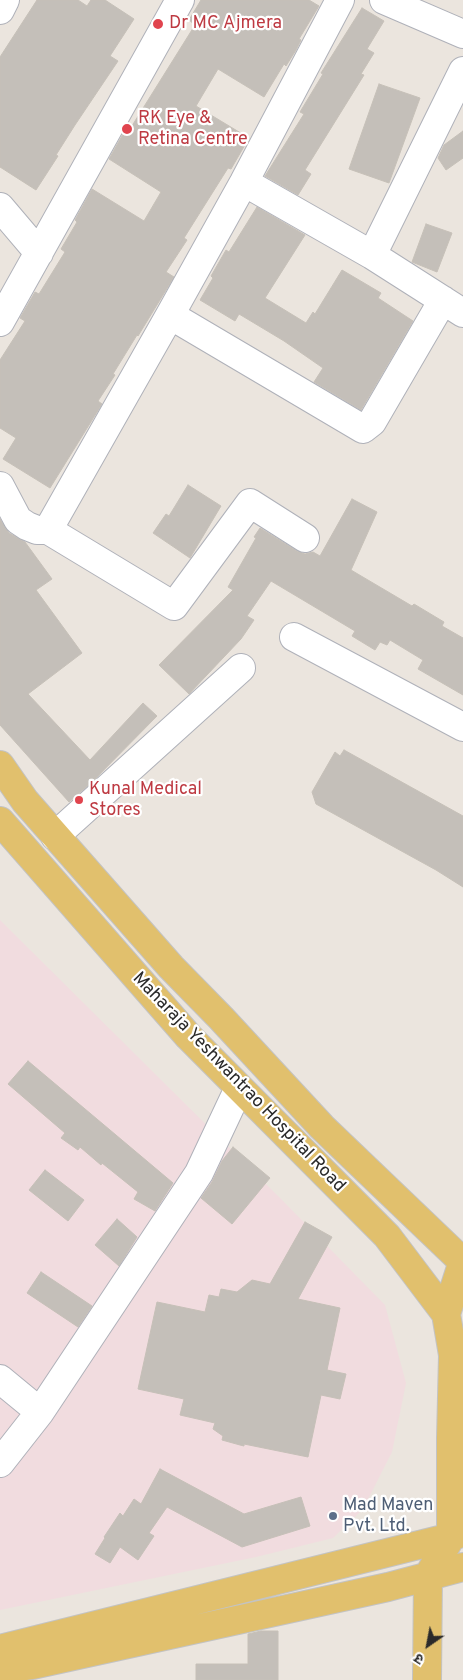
<!DOCTYPE html>
<html>
<head>
<meta charset="utf-8">
<style>
  body { margin:0 }
  #map { position:relative; width:463px; height:1680px; overflow:hidden; background:#ebe5de; font-family:Overpass,"Noto Sans Devanagari",sans-serif }
  canvas { display:block }
  .north { position:absolute; left:403px; top:1620px; width:50px; height:50px; -webkit-text-stroke:4px #fff; paint-order:stroke; rotate:213deg; font-size:14px; font-weight:700; line-height:20px; text-align:center; color:#2a2a2a }
  .north::after { content:''; display:block; margin:auto; width:18px; height:22px; background:#2a2a2a; clip-path:polygon(50% 0,100% 100%,50% 72%,0 100%) }
</style>
</head>
<body>
<div id="map">
<canvas width="463" height="1680"></canvas>
<div class="north">उ</div>
</div>
<script>
const ctx = document.querySelector('canvas').getContext('2d');
ctx.lineJoin = 'round';
function paint(path, color) { ctx.fillStyle = color; ctx.fill(path, 'evenodd'); }
const shape = rows => new Path2D(rows.map(r => 'M' + r).join(''));
function strokePath(path, color, width, dash) { ctx.strokeStyle = color; ctx.lineWidth = width; ctx.lineCap = dash ? 'butt' : 'round'; ctx.setLineDash(dash || []); ctx.stroke(path); }
function write(font, color, halo, rows, align = 'center') {
  ctx.font = font + ' Overpass,sans-serif'; ctx.lineWidth = 4.5; ctx.setLineDash([]); ctx.textBaseline = 'middle'; ctx.strokeStyle = halo; ctx.fillStyle = color; for (const [text, x, y, turn = 0] of rows) {
    ctx.save(); ctx.translate(x, y); ctx.rotate((+turn || 0) * Math.PI / 180); ctx.textAlign = isNaN(turn) ? turn : align; if (halo) ctx.strokeText(text, 0, 0); ctx.fillText(text, 0, 0); ctx.restore();
  }
}
paint(shape([
  [0,920,282,1200,385,1305,406,1383,392,1452,363,1509,333,1538,256,1557,0,1610]
]), '#f1dcdf');
const building = shape([
  [37,0,78,0,87,6,91,0,105,0,134,19,110,56,118,61,75,125,56,155,58,156,36,190,0,167,0,57,37,0],
  [201,0,309,0,319,6,299,39,301,40,296,50,286,66,284,64,264,97,218,69,196,106,249,138,231,169,228,168,184,238,187,240,166,272,174,277,138,336,137,335,113,374,115,375,98,401,102,404,50,488,3,459,16,438,0,428,0,360,25,321,20,318,35,292,39,294,65,252,61,249,77,222,75,220,92,189,144,221,161,192,109,159,127,127,130,129,195,25,189,20,201,0],
  [362,8,384,21,367,49,374,53,361,74,364,75,305,170,311,174,298,195,265,176,304,114,300,112,323,74,321,73,362,8],
  [379,84,420,98,389,183,349,169,379,84],
  [463,131,463,158,446,170,438,158,444,145,463,131],
  [257,207,305,235,265,298,306,323,313,312,315,314,342,270,381,293,378,298,413,321,361,410,314,382,323,368,284,341,239,314,235,321,200,300,213,278,211,276,226,250,229,252,257,207],
  [426,224,452,233,437,272,412,262,426,224],
  [188,485,221,506,190,558,153,533,166,514,169,516,188,485],
  [352,499,377,512,351,570,412,606,414,604,444,622,442,626,463,638,463,695,418,669,423,660,390,640,387,645,380,642,375,650,352,636,355,631,271,581,247,616,254,620,241,639,189,694,159,665,233,590,228,587,256,538,254,537,260,528,297,551,305,554,313,552,320,556,352,499],
  [0,519,9,533,25,542,52,579,36,590,82,653,28,694,90,760,143,703,157,716,92,782,69,802,0,725,0,519],
  [344,750,463,816,463,887,436,870,316,804,312,792,335,752,340,756,344,750],
  [28,1061,173,1183,155,1211,134,1199,138,1192,102,1163,101,1165,80,1147,78,1150,61,1138,65,1133,8,1084,28,1061],
  [233,1147,270,1178,232,1224,201,1198,212,1182,222,1161,233,1147],
  [45,1170,84,1200,68,1221,29,1190,45,1170],
  [117,1219,137,1237,119,1266,95,1245,117,1219],
  [305,1222,332,1237,298,1299,340,1308,327,1370,346,1374,340,1399,321,1395,308,1457,244,1444,244,1446,240,1445,222,1440,223,1436,213,1429,215,1423,180,1415,184,1399,138,1389,157,1302,205,1312,209,1295,219,1297,221,1289,237,1292,252,1280,270,1284,305,1222],
  [41,1272,92,1306,78,1327,27,1293,41,1272],
  [160,1469,244,1514,301,1497,310,1526,242,1547,167,1507,149,1533,154,1536,138,1560,120,1547,110,1563,95,1554,105,1538,104,1537,120,1513,123,1516,134,1499,141,1504,160,1469],
  [261,1631,278,1631,278,1680,196,1680,196,1664,248,1664,248,1634,261,1631]
]);
paint(building, '#c4bfb9');
strokePath(building, '#c6c0b8', 1);
const minor = shape([
  [384,0,463,34],
  [0,10,5,0],
  [244,182,372,255,463,313],
  [0,207,39,253],
  [372,255,463,71],
  [170,315,363,429,372,422,443,300],
  [0,322,180,0],
  [0,486,18,520,27,526,37,530,48,530,174,606,250,503,305,538],
  [48,530,170,315,244,182,340,0],
  [294,637,463,727],
  [55,836,241,668],
  [0,1379,40,1412],
  [0,1463,40,1412,199,1173,239,1088]
]);
const major = shape([
  [0,765,25,801,171,967,221,1018,322,1127,463,1262],
  [0,821,189,1037,387,1236,446,1314,453,1355,451,1438,463,1444],
  [446,1314,463,1261],
  [0,1649,451,1537,463,1532],
  [0,1670,32,1665,388,1587,463,1567],
  [427,1680,428,1576,451,1537,451,1438]
]);
strokePath(minor, '#afb1b9', 30);
strokePath(major, '#c3c3c3', 30);
strokePath(minor, '#fff', 28);
strokePath(major, '#e1c06d', 28);
for (const [x, y, r, color] of [
  [158,24,6,"#e0444e"],
  [127,129,6,"#e0444e"],
  [79,800,5,"#e0444e"],
  [333,1516,5,"#5c6f8a"]
]) { const dot = new Path2D(); dot.arc(x, y, r, 0, 2 * Math.PI); ctx.fillStyle = color; ctx.fill(dot); strokePath(dot, '#fff', 2); }
write('18px', '#be3a42', '#fff', [
  ["Dr MC Ajmera",169,24],
  ["RK Eye &",138,119],
  ["Retina Centre",138,140],
  ["Kunal Medical",89,790],
  ["Stores",89,811]
], 'left');
write('18px', '#2a2a2a', '#fff', [
  ["Maharaja Yeshwantrao Hospital Road",238,1083,46]
]);
write('18px', '#4e5e75', '#fff', [
  ["Mad Maven",343,1506],
  ["Pvt. Ltd.",343,1527]
], 'left');
</script>
</body>
</html>
